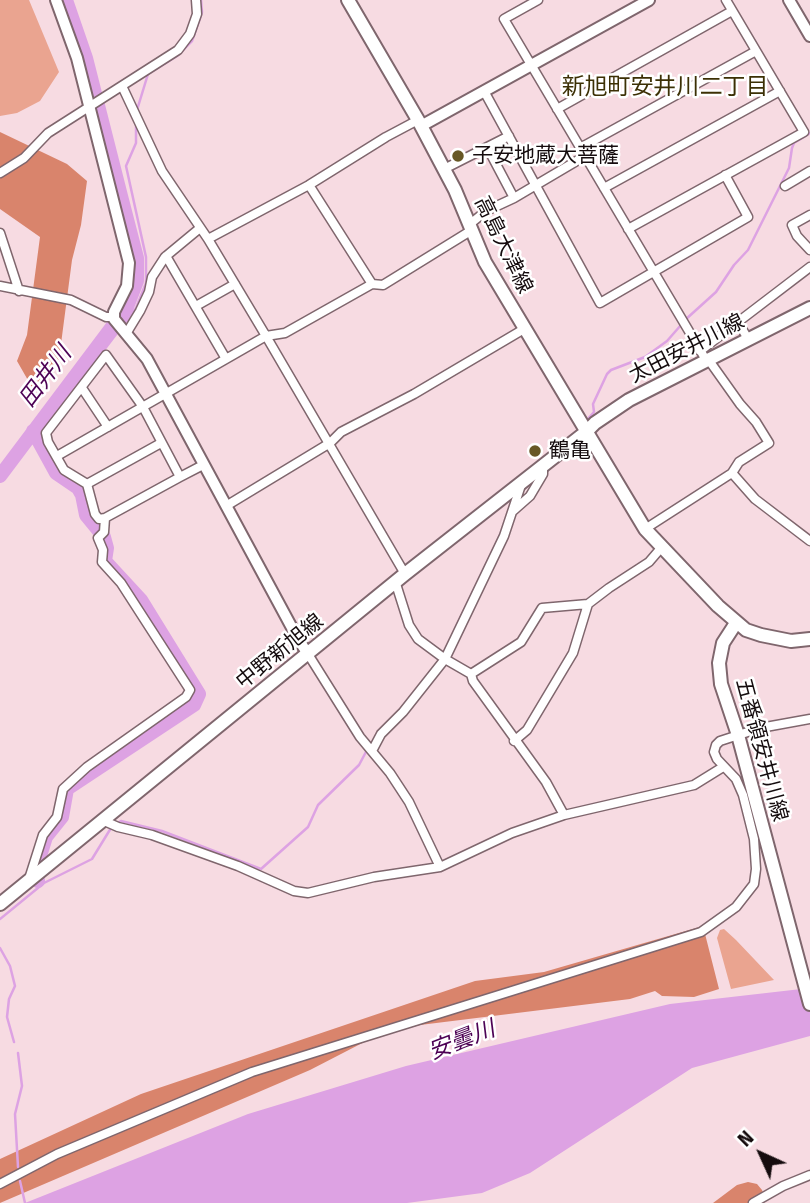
<!DOCTYPE html>
<html>
<head>
<meta charset="utf-8">
<style>
  body { margin:0 }
  #map { position:relative; width:810px; height:1203px; overflow:hidden; background:#f7dbe2; font-family:"Fira Sans",sans-serif }
  canvas { display:block }
  .north { position:absolute; left:726px; top:1119px; width:70px; height:70px; -webkit-text-stroke:5px #fff; paint-order:stroke; rotate:315deg; font-size:19px; font-weight:700; line-height:28px; text-align:center; color:#150c0e }
  .north::after { content:''; display:block; margin:auto; width:24px; height:32px; background:#150c0e; clip-path:polygon(50% 0,100% 100%,50% 72%,0 100%) }
</style>
</head>
<body>
<div id="map">
<canvas width="810" height="1203"></canvas>
<div class="north">N</div>
</div>
<script>
const ctx = document.querySelector('canvas').getContext('2d');
ctx.lineJoin = 'round';
function paint(path, color) { ctx.fillStyle = color; ctx.fill(path, 'evenodd'); }
const shape = rows => new Path2D(rows.map(r => 'M' + r).join(''));
function strokePath(path, color, width, dash) { ctx.strokeStyle = color; ctx.lineWidth = width; ctx.lineCap = dash ? 'butt' : 'round'; ctx.setLineDash(dash || []); ctx.stroke(path); }
function write(font, color, halo, rows, align = 'center') {
  ctx.font = font + ' "Fira Sans","Noto Sans JP",sans-serif'; ctx.lineWidth = 5; ctx.setLineDash([]); ctx.textBaseline = 'middle'; ctx.strokeStyle = halo; ctx.fillStyle = color; for (const [text, x, y, turn = 0] of rows) {
    ctx.save(); ctx.translate(x, y); ctx.rotate((+turn || 0) * Math.PI / 180); ctx.textAlign = isNaN(turn) ? turn : align; if (halo) ctx.strokeText(text, 0, 0); ctx.fillText(text, 0, 0); ctx.restore();
  }
}
paint(shape([
  [0,0,29,0,59,72,40,101,17,113,0,116],
  [724,929,736,940,774,980,731,989,717,938,720,930]
]), '#eaa490');
paint(shape([
  [0,132,67,164,87,181,81,225,72,260,59,359,33,389,17,361,27,335,40,237,0,209],
  [703,926,719,989,694,997,662,996,655,991,630,999,420,1025,372,1038,310,1070,0,1203,0,1159,141,1094,475,981,544,972],
  [748,1182,757,1184,762,1190,764,1195,760,1203,713,1203,737,1185]
]), '#d9846c');
paint(shape([
  [810,988,810,1036,692,1068,530,1173,482,1193,407,1203,25,1203,248,1114,406,1066,670,1004]
]), '#dda2e3');
strokePath(shape([
  [137,110,148,74,177,56,192,41,202,12,201,0],
  [685,320,716,292,734,265,748,250,789,168,792,148,794,143,810,133],
  [124,324,136,308,146,283,146,257,126,166,136,143,136,126],
  [62,405,117,333],
  [586,421,594,412,593,404,607,374,611,370,645,357,667,341,681,325],
  [37,438,44,430],
  [456,627,503,529],
  [398,713,424,680],
  [116,824,121,821,162,831,261,869,308,827,318,805,359,765,367,750],
  [0,919,44,883,92,859,111,828],
  [0,948,10,966,15,986,9,999,7,1017,14,1042],
  [18,1167,15,1114,22,1086,18,1053],
  [20,1181,25,1203]
]), '#dda2e3', 2.5);
strokePath(shape([
  [33,431,56,473,78,488,82,495,86,515,104,537,107,548,105,561,141,600,199,694,194,705,67,789,62,817,46,837,36,869,38,881],
  [0,476,127,307,137,281,137,258,121,196,86,58,66,0]
]), '#dda2e3', 14);
const minor = shape([
  [538,0,504,19,706,360],
  [122,86,162,171,208,239,266,336,405,574],
  [484,91,600,303,748,217,725,175],
  [557,109,732,11],
  [487,147,514,198],
  [580,148,756,51],
  [444,169,509,136],
  [0,173,24,158,48,133,178,50,190,34,197,14,196,0],
  [309,185,372,284],
  [785,186,810,171],
  [604,188,780,91],
  [810,215,792,225,797,236,810,250],
  [470,224,486,211,514,198,585,156],
  [628,229,804,132,726,0],
  [0,233,19,291],
  [208,239,309,185,386,137,418,120],
  [166,256,226,359],
  [0,286,71,300,106,317,113,317],
  [196,306,235,284],
  [126,334,140,311,149,292,152,277,165,257,200,228],
  [748,339,738,322,810,267],
  [700,351,738,322],
  [82,388,108,427],
  [57,456,266,336,285,333,372,284,383,285,472,230],
  [732,473,755,499,810,541],
  [180,477,143,407,106,355,46,433,48,442,64,470,87,484,95,514,99,519,105,518,180,477,203,465],
  [87,484,161,443],
  [226,506,330,443,341,432,414,394,524,329],
  [513,511,530,496,543,474,543,466],
  [645,529,732,473,739,462,769,443,756,422,740,404,708,359],
  [396,584,409,625,418,639,445,659,471,674,473,681,546,782,564,815],
  [308,654,360,737,390,773,409,802,440,867],
  [471,674,521,642,542,608,588,604],
  [514,741,527,730,573,653,588,604,609,588,649,562,661,548],
  [372,751,381,734,403,712,445,659,504,536,521,485],
  [102,820,118,827,152,835,238,866,294,891,308,893,374,877,440,867,512,833,564,815,694,785,723,767],
  [29,879,43,835,57,817,63,789,87,767,186,697,190,690,121,583,102,562,103,550,98,538,104,532,105,518],
  [0,1184,57,1154,252,1072,701,932,736,907,754,884,756,869,754,839,743,795,736,779,717,759,714,752,716,745,720,741,760,728,810,719],
  [753,1203,783,1186,810,1175]
]);
const tertiary = shape([
  [56,0,77,58,129,263,127,286,114,312,114,319,147,359,298,639,308,654],
  [789,0,810,36],
  [421,126,649,0]
]);
const secondary = shape([
  [348,0,418,120,455,190,485,262,645,529,718,606,746,630,761,635,791,641,810,639],
  [736,623,723,643,719,663,721,684,738,735,810,1004],
  [0,904,405,574,586,432]
]);
const primary = shape([
  [586,432,595,423,629,400,810,308]
]);
strokePath(minor, '#7f666d', 11);
strokePath(tertiary, '#7f666d', 14);
strokePath(secondary, '#7f666d', 16);
strokePath(primary, '#7f666d', 16);
strokePath(minor, '#fff', 8);
strokePath(tertiary, '#fff', 10);
strokePath(secondary, '#fff', 12);
strokePath(primary, '#fff', 12);
for (const [x, y, r, color] of [
  [458,156,7,"#675725"],
  [535,451,7,"#675725"]
]) { const dot = new Path2D(); dot.arc(x, y, r, 0, 2 * Math.PI); ctx.fillStyle = color; ctx.fill(dot); strokePath(dot, '#fff', 2.5); }
write('21px', '#150c0e', '#fff', [
  ["子安地蔵大菩薩",472,156],
  ["鶴亀",549,451]
], 'left');
write('21px', '#150c0e', '#fff', [
  ["高島大津線",503,245,64],
  ["太田安井川線",687,349,-27],
  ["中野新旭線",280,652,-39],
  ["五番領安井川線",761,750,75]
]);
write('23px', '#3c3005', '#fff', [
  ["新旭町安井川二丁目",665,88]
]);
write('italic 23px', '#4d0255', '#fff', [
  ["田井川",46,377,-53],
  ["安曇川",462,1041,-21]
]);
</script>
</body>
</html>
